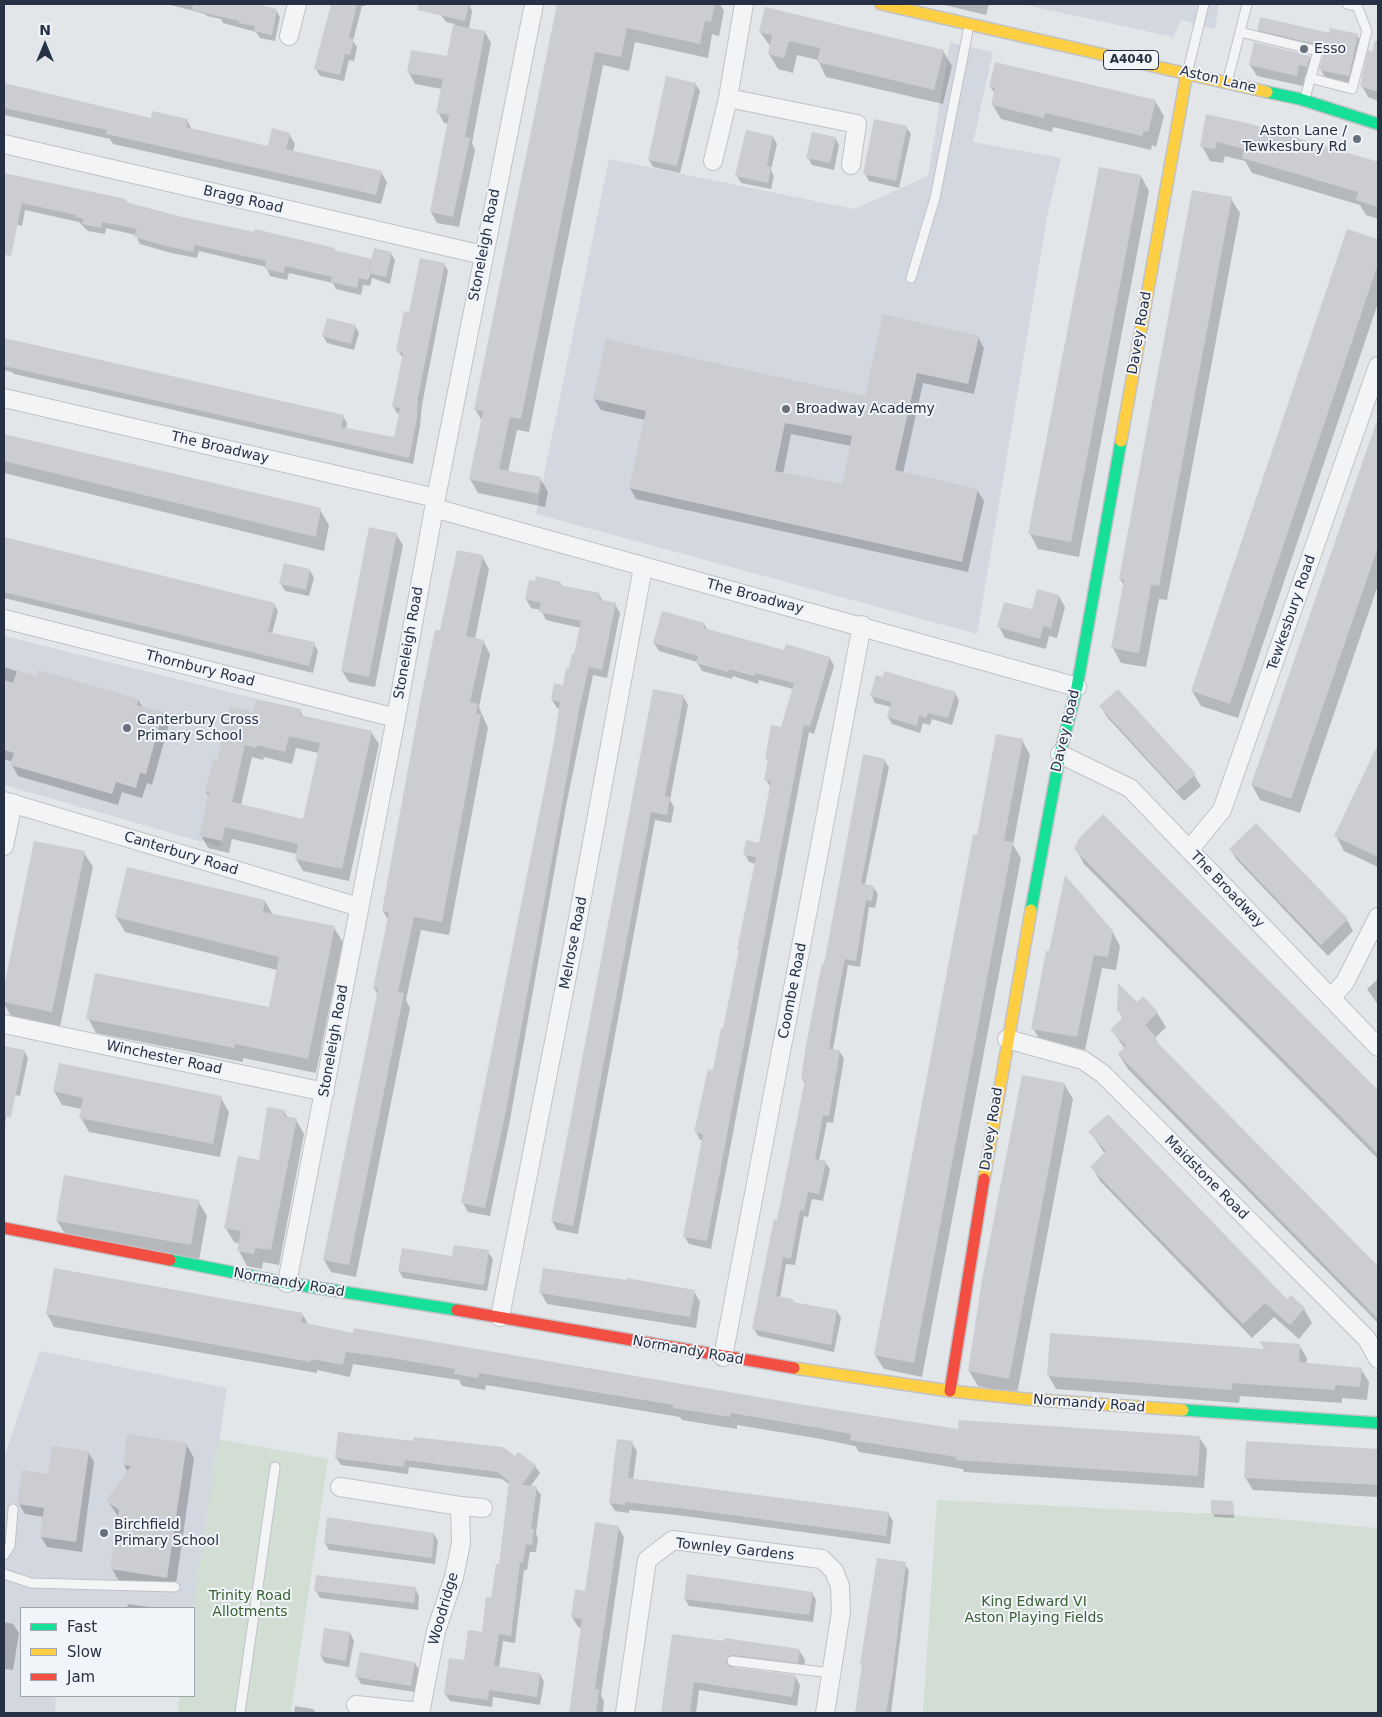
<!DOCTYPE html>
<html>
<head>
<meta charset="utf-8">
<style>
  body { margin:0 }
  #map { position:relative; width:1382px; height:1717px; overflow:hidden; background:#e3e6e9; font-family:"DejaVu Sans",sans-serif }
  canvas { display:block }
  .frame { position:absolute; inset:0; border:5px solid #273145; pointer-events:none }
  .legend { position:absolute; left:20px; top:1607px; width:175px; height:90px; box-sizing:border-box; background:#f1f4f8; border:1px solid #a0a6b0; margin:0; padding:6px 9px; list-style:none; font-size:15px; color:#273145 }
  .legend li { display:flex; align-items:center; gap:10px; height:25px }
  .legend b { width:25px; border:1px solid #a0a6b0 }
  .north { position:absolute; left:20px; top:20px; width:50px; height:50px; -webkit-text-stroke:4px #f1f4f8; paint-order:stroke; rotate:0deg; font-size:14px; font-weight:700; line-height:20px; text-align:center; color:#273145 }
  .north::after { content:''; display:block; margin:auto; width:18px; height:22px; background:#273145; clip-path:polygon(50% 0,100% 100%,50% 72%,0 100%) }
</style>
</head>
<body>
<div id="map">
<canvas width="1382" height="1717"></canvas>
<div class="frame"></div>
<ul class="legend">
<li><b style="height:6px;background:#16e098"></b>Fast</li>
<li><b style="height:6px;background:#ffcf43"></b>Slow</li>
<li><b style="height:6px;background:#f24e42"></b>Jam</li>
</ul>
<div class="north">N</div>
</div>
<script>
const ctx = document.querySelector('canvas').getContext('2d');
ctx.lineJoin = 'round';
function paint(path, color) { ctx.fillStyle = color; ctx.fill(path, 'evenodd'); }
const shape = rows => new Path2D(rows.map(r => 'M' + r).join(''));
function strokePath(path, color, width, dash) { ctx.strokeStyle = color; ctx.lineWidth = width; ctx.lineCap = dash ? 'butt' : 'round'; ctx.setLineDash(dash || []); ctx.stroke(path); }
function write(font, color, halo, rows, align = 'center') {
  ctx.font = font + ' "DejaVu Sans",sans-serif'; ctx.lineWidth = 4; ctx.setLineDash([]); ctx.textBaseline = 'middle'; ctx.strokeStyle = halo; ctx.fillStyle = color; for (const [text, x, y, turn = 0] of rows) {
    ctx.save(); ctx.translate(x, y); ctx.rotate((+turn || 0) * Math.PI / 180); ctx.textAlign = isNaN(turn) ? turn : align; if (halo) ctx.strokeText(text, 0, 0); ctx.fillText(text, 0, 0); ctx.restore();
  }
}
paint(shape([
  [1021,4,1219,4,1215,29,1181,20,1173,37],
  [950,42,993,52,973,142,1061,158,1047,217,977,634,536,514,609,159,854,209,928,176],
  [4,636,257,699,220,847,4,785],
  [40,1351,227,1388,193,1608,21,1608,21,1696,56,1696,55,1713,4,1713,4,1458]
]), '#d3d7df');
paint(shape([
  [218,1439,328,1459,291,1713,177,1713,180,1696,194,1696,193,1608],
  [937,1500,1233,1515,1378,1528,1378,1713,923,1713]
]), '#d2ddd3');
paint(shape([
  [167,4,261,4,263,7,276,10,280,17,275,41,260,38,256,32,223,23,221,19,207,16,205,14],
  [332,4,365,4,365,6,362,6,353,41,357,47,354,61,349,60,344,81,320,76,316,69],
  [442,4,469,4,472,11,469,29,485,32,491,43,472,143,475,150,459,227,437,223,431,212,449,124,444,123,438,112,442,89,415,84,409,73,448,57,455,24,446,22,441,15],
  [558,4,720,4,724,11,719,36,712,34,708,58,635,42,629,71,603,65,529,432,517,430,508,472,540,478,548,492,545,507,478,493,470,479,482,421,475,409],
  [940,4,989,4,986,15],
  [1258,29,1357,35,1364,46,1355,87,1327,81,1321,70,1324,56,1265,41],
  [760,32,943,51,952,66,943,104,826,77,818,60,797,55,793,73,778,69,769,54,771,47],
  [1369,52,1378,55,1378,101,1368,97,1362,86],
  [1309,57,1316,68,1313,78,1305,76,1303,86,1257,76,1250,65],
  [695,84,700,91,680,173,653,167,649,160],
  [4,85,151,120,187,120,192,130,269,148,289,134,295,144,293,152,381,172,387,182,381,204,113,144,110,139,4,115],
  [990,86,1155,101,1164,116,1156,147,1152,145,1151,150,1053,127,1052,132,1001,119,992,104,995,94],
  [1251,125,1378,162,1378,219,1366,215,1360,205,1252,173,1245,161,1225,156,1223,163,1210,161,1202,146],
  [906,127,911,134,899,188,869,181,865,174],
  [773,137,777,144,771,170,774,176,771,189,741,183,737,176],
  [835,138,839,145,834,170,812,165,808,158],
  [4,175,126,200,128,204,182,218,372,261,391,253,395,260,390,284,372,278,370,286,363,285,361,295,336,289,333,283,289,273,287,280,270,276,266,267,199,251,197,258,171,253,140,244,136,235,106,228,105,234,88,231,79,222,25,210,22,226,4,222],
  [372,264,368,279,366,279],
  [1141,176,1149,191,1079,557,1038,549,1030,534],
  [1231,199,1240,213,1167,600,1159,599,1146,667,1121,663,1113,648,1124,586,1120,579],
  [1348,231,1378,241,1378,303,1238,718,1201,706,1192,691],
  [444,264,448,271,422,405,420,426,413,464,14,374,12,372,4,370,4,338,7,340,343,416,347,423,346,429,395,438,400,414,397,413,393,406,403,358,398,351,410,313],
  [355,326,359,333,354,350,327,343,323,336],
  [978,337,984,348,974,394,923,383,903,473,977,490,984,501,968,572,636,499,630,488,645,420,601,410,594,399,866,398],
  [791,434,851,446,843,486,783,474],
  [1378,419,1378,585,1300,813,1260,800,1252,785],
  [4,435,320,510,329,525,324,551,4,473],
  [396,534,403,545,375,687,349,682,342,671],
  [4,538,274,604,278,611,272,634,314,644,318,651,313,673,4,598],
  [482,556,489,569,475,639,483,641,490,654,479,707,488,728,449,935,421,930,406,1000,410,1008,356,1277,331,1272,324,1260,378,995,374,988,388,920,383,911,441,632],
  [310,570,314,578,309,596,285,591,281,584],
  [560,583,562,586,599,594,603,602,615,604,620,613,607,678,593,675,566,806,510,1120,490,1216,468,1212,463,1203,555,741,560,709,557,708,552,700,564,686,575,656,581,628,546,620,541,610,531,608,526,599],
  [1059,596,1065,607,1057,638,1049,636,1046,649,1005,638,999,627],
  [704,624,708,630,784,652,830,658,834,666,814,734,809,732,711,1249,689,1244,684,1236,703,1140,700,1140,696,1132,724,1030,756,864,749,862,745,854,760,844,771,788,766,780,769,762,766,758,782,728,793,689,759,680,758,684,733,676,732,679,702,671,697,662,659,651,654,643],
  [4,667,37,678,138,700,143,708,163,713,169,724,152,785,147,783,142,798,122,792,118,805,18,776,12,765,13,762,4,759],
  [654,691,683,696,688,705,670,800,674,807,671,823,655,820,578,1234,557,1230,552,1221],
  [955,693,959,701,952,725,932,719,930,725,923,723,920,733,892,724,888,717,891,707,875,703,871,695],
  [1101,706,1194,775,1201,786,1184,801,1107,717],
  [300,710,304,718,371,732,379,744,349,881,303,871,296,859,297,854,232,839,229,853,208,848,201,835,209,797,206,792,218,761,254,713],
  [296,748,319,753,304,821,241,805,252,757,263,760,264,757,292,764],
  [1022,740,1030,755,1013,845,1021,858,922,1377,884,1369,875,1355,978,837],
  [1378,747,1378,867,1344,851,1336,836],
  [884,760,889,767,865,885,873,887,878,894,875,908,869,907,860,967,848,965,833,1050,840,1052,844,1059,833,1123,827,1122,819,1161,825,1162,830,1169,823,1201,812,1199,808,1217,804,1216,795,1265,786,1264,780,1298,793,1300,794,1303,837,1311,841,1318,834,1352,758,1336,754,1329,778,1221,806,1085,802,1079,825,965],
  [1103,816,1378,1092,1378,1159,1084,864,1076,849],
  [1256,825,1347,920,1353,931,1328,956,1237,860,1230,849],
  [35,843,84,853,93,867,60,1027,11,1016,4,1004,4,994],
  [265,901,273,915,334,928,343,942,316,1073,243,1058,243,1062,96,1033,88,1018,270,1008,277,970,125,932,116,917],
  [1112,931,1120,946,1116,970,1102,968,1085,1050,1041,1042,1033,1028,1050,953],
  [1378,979,1378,1005,1367,989],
  [1137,1004,1157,1013,1166,1027,1155,1038,1160,1047,1378,1268,1378,1323,1128,1069,1119,1055,1125,1049,1112,1030,1123,1019,1118,1010],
  [4,1047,24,1051,28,1058,20,1096,11,1094,4,1128],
  [1064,1084,1073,1099,1017,1394,978,1386,969,1371],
  [54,1091,221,1098,229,1112,220,1157,89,1132,81,1118,82,1109,62,1105],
  [284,1111,288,1118,296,1120,304,1134,279,1265,263,1262,262,1269,247,1266,239,1251,240,1244,234,1242,225,1227],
  [1090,1132,1287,1301,1304,1309,1312,1323,1299,1339,1274,1317,1252,1338,1100,1181,1092,1167,1105,1154],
  [198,1201,207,1216,199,1260,66,1235,57,1221],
  [488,1252,493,1259,487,1291,403,1278,399,1271,453,1257],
  [55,1270,302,1314,309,1325,354,1334,959,1430,1199,1437,1207,1449,1204,1488,964,1472,963,1469,859,1452,855,1446,821,1439,737,1425,737,1429,682,1420,680,1417,486,1385,485,1390,462,1386,459,1380,353,1364,350,1377,317,1370,317,1373,54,1327,47,1314],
  [694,1291,700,1302,696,1328,547,1304,541,1293],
  [1261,1342,1299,1345,1307,1358,1306,1364,1361,1369,1369,1382,1367,1400,1342,1398,1342,1403,1240,1396,1239,1403,1056,1389,1048,1375,1265,1350],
  [1247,1442,1378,1450,1378,1497,1253,1490,1245,1477],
  [632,1443,637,1451,633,1480,888,1513,893,1521,890,1544,685,1516,629,1510,629,1513,615,1511,610,1503],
  [186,1444,194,1458,175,1591,120,1583,112,1569,119,1518,108,1501,128,1472,124,1465],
  [88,1452,94,1462,82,1552,47,1547,41,1537,44,1517,25,1514,19,1504,49,1475],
  [336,1458,515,1458,535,1466,540,1473,530,1487,536,1488,541,1495,536,1534,538,1538,536,1552,530,1552,527,1570,524,1570,515,1643,503,1641,499,1668,540,1674,544,1682,540,1705,493,1697,492,1707,450,1701,445,1694,483,1633,500,1566,510,1485,502,1479,409,1467,408,1474,341,1465],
  [1213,1501,1233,1502,1234,1518,1214,1517],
  [328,1519,434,1534,438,1541,435,1564,329,1550,325,1543],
  [618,1527,624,1537,601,1695,604,1701,603,1713,570,1713,582,1628,578,1627,572,1617],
  [905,1564,909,1571,891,1713,857,1713,863,1667,861,1663],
  [415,1588,419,1596,418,1610,320,1598,316,1591],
  [812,1593,816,1600,813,1622,689,1606,685,1599],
  [128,1604,158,1608,127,1608],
  [4,1622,13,1624,19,1633,13,1670,4,1669,4,1673],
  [350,1633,354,1641,349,1667,325,1663,321,1656],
  [673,1635,799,1650,805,1660,803,1672,738,1664,732,1669,795,1676,800,1685,797,1706,699,1690,696,1713,662,1713],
  [415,1663,419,1670,415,1692,361,1684,357,1677],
  [295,1706,313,1709,316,1713,294,1713]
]), '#0003');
paint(shape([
  [193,4,260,4,260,5,277,9,272,35,254,31,255,26,239,23,239,21,192,10],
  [331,4,357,4,349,38,354,39,350,55,345,54,340,75,314,69],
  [418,4,469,4,465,21,417,10],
  [557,4,715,4,711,22,705,21,700,44,627,28,621,57,595,52,521,419,510,417,499,469,541,477,538,494,469,479,483,411,474,410],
  [765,7,944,50,934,90,817,62,820,48,789,41,784,58,768,54,772,35,759,32],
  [1260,17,1329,33,1330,28,1358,34,1349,76,1319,70,1324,52,1320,45,1257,30],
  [453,25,485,31,465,137,470,138,453,217,430,212,449,115,436,113,443,79,407,73,411,50,447,56],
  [1375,41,1378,41,1378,92,1360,86,1368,50,1372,52],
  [1254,42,1310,56,1307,67,1299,65,1297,76,1249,65],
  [995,62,1156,100,1148,132,1144,131,1142,136,1045,113,1044,118,991,105,995,88,989,86],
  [666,76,696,83,677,166,648,160],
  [4,83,151,118,152,111,188,119,186,127,268,146,272,128,290,133,286,149,382,171,376,195,106,134,107,130,4,108],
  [1206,114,1251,124,1378,162,1378,207,1356,200,1358,192,1242,158,1244,149,1217,142,1215,149,1200,147],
  [874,119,907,126,896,181,863,174],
  [746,130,773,136,767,166,771,167,768,183,735,176],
  [812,132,836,137,830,163,806,158],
  [1099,167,1141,175,1071,542,1028,534],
  [4,173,126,199,126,202,182,217,254,232,255,229,335,248,334,250,372,259,367,280,359,278,357,288,331,282,332,277,285,266,284,273,265,269,266,261,195,245,193,252,166,246,134,237,137,229,102,222,101,228,82,224,84,219,75,217,76,215,22,203,11,256,4,255],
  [1192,190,1232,197,1159,586,1151,585,1139,653,1111,648,1124,580,1119,579],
  [1347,229,1378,239,1378,264,1230,704,1191,691],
  [374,248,392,252,386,277,368,273],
  [420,258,445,263,418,397,417,418,409,458,4,366,4,338,344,415,341,427,394,437,400,408,392,407,403,353,396,351,404,311,409,312],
  [883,314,979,336,968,384,917,373,895,470,978,489,962,562,629,488,646,411,593,399,606,339,865,396],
  [785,423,852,436,842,484,775,471],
  [327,318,356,325,351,344,322,336],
  [1376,423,1378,423,1378,547,1291,799,1251,785],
  [4,434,321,508,316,537,4,461],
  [369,527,397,533,369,677,341,671],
  [4,537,275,603,268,632,315,642,309,666,4,592],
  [457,550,483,555,466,636,484,640,470,702,478,704,476,714,481,714,442,922,414,917,398,992,404,993,349,1265,323,1260,378,989,373,988,389,913,382,911,420,703,435,630,440,630],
  [284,563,310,569,306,590,279,584],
  [536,576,561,582,560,585,600,593,599,599,616,603,602,670,589,667,580,705,506,1111,485,1208,461,1203,554,741,560,702,551,700,554,683,563,685,566,668,569,668,572,654,574,654,581,621,539,612,541,603,525,599,529,580,535,581],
  [1037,589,1059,595,1051,628,1043,626,1040,639,997,627,1004,602,1032,609],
  [662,611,705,623,704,628,784,650,786,644,830,657,810,727,804,725,707,1241,683,1237,703,1134,694,1132,708,1069,713,1070,721,1028,723,1028,739,950,737,950,756,857,743,855,746,840,759,843,771,781,764,780,768,759,765,759,771,725,781,727,794,683,755,673,754,676,729,669,728,672,696,663,698,656,653,643],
  [38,670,139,699,137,705,163,712,146,774,140,773,136,788,116,782,112,794,10,765,14,753,4,750,4,680,13,683,17,671,37,676],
  [884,671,956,692,948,718,928,713,926,718,919,716,917,726,887,717,891,702,870,696,876,675,883,677],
  [653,689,684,695,665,796,670,797,667,815,651,812,573,1226,551,1221],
  [1118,689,1196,774,1177,791,1099,706],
  [257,699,301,709,300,715,372,731,342,869,295,859,298,844,225,827,222,841,199,836,209,793,205,792,213,759,217,760,230,706,253,712],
  [289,736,320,743,303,819,232,802,245,745,256,748,257,745,285,752],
  [996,734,1023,739,1004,841,1013,842,914,1363,874,1355,973,835,977,835],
  [1378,744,1378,857,1334,836],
  [863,754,885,759,861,883,874,886,872,901,866,900,856,961,845,959,835,1008,829,1049,840,1050,829,1116,823,1115,815,1159,826,1161,819,1194,808,1192,804,1211,800,1210,791,1259,783,1257,776,1296,793,1299,793,1302,837,1310,831,1345,752,1329,774,1219,777,1220,805,1080,801,1079,806,1045,822,963,824,964],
  [1103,814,1378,1090,1378,1154,1074,849,1079,838],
  [1256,823,1348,919,1321,945,1229,849],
  [34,841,85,851,52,1012,4,1002,4,987],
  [127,867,265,900,263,912,335,926,308,1059,235,1044,235,1048,86,1019,95,973,269,1007,279,957,115,917],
  [1065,875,1113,931,1108,957,1094,955,1077,1037,1031,1029,1046,951,1049,951],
  [1118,983,1137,1002,1143,996,1158,1012,1145,1025,1156,1037,1154,1039,1378,1266,1378,1319,1118,1054,1126,1046,1110,1030,1123,1017,1117,1010],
  [4,1046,25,1050,11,1117,4,1116],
  [59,1063,222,1096,213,1144,79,1118,83,1098,53,1091],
  [1022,1075,1065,1083,1009,1379,968,1371,982,1280],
  [267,1107,285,1110,284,1116,297,1118,271,1250,255,1248,254,1254,237,1251,241,1231,224,1228,238,1156,259,1160],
  [1108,1114,1287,1299,1291,1295,1305,1308,1290,1325,1265,1303,1243,1324,1090,1167,1106,1151,1088,1132],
  [64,1175,199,1200,191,1245,56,1221],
  [454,1245,489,1250,484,1285,398,1271,402,1248,452,1256],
  [54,1268,303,1313,301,1322,353,1333,354,1328,811,1406,958,1429,959,1420,1200,1436,1198,1476,956,1460,956,1457,850,1440,851,1434,813,1427,731,1413,730,1417,673,1408,674,1405,479,1373,478,1378,454,1374,455,1369,392,1358,346,1352,343,1365,311,1359,310,1362,46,1314],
  [543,1268,626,1280,626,1278,695,1290,690,1317,539,1293],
  [1050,1333,1266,1349,1259,1341,1300,1344,1299,1362,1362,1368,1360,1387,1335,1385,1335,1390,1232,1383,1232,1390,1047,1376],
  [338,1432,413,1441,414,1437,503,1447,515,1456,518,1452,536,1465,522,1485,537,1486,531,1529,534,1529,532,1545,526,1544,523,1563,520,1562,511,1636,499,1634,494,1666,540,1673,537,1697,489,1690,488,1700,444,1694,449,1658,464,1660,468,1630,482,1632,486,1597,491,1598,496,1564,499,1564,509,1481,497,1472,405,1460,404,1467,335,1458],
  [127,1434,187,1443,167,1578,110,1569,119,1510,106,1501,131,1466,123,1465],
  [617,1439,633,1441,628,1478,889,1512,886,1536,679,1508,625,1502,625,1505,609,1503],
  [1246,1441,1378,1449,1378,1485,1244,1478],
  [52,1446,89,1451,76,1542,40,1537,44,1508,17,1504,22,1470,48,1474],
  [1211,1500,1233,1501,1233,1515,1211,1514],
  [327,1517,434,1533,432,1558,324,1543],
  [595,1522,619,1526,595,1689,599,1690,596,1713,569,1713,582,1619,571,1617,575,1589,585,1591],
  [877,1558,906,1562,892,1678,886,1713,855,1713,862,1664,860,1664],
  [687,1574,813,1592,809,1615,684,1599],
  [316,1575,416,1587,414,1603,314,1591],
  [324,1628,350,1632,346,1661,320,1656],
  [672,1634,724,1641,724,1638,800,1649,798,1663,733,1655,726,1660,726,1664,731,1667,796,1675,792,1697,694,1682,690,1713,661,1713],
  [360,1652,415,1662,411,1686,355,1677]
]), '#cbcdd1');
const lane = shape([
  [1240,32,1247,4],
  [1188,70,1204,4],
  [1310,78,1352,89,1367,31,1357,6,1347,4],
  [1228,79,1240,32,1318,51,1305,98],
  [911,278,935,198,969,26],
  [4,1555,10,1546,13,1509],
  [4,1574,31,1583,175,1587],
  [732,1661,831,1673],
  [240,1713,275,1467]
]);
const street = shape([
  [289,36,297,4],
  [728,98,857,124,851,165],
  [4,144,483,255],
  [713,161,728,98,744,4],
  [4,398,436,498],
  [434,508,1077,687],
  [4,619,396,718],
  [1060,754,1130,788,1378,1047],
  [4,801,359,907],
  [4,846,13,803],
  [1189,850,1222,810,1378,366],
  [1331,998,1345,982,1378,917],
  [4,1024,325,1092],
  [1007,1039,1083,1060,1103,1074,1367,1339,1378,1359],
  [287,1283,396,718,434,508,534,4],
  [500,1317,574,940,643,567],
  [723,1357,862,625],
  [340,1487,460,1506,461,1543,454,1577,436,1631,420,1713],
  [460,1506,483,1508],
  [356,1705,420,1712],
  [625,1713,647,1560,673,1540,822,1559,834,1571,840,1586,841,1612,825,1713]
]);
const fast = shape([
  [1267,92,1300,99,1378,124],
  [1031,910,1060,754,1077,687,1121,441],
  [170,1260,287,1283,457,1310],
  [1183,1410,1378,1423]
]);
const slow = shape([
  [881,4,1267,92],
  [1121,441,1187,72],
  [984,1179,1031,910],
  [794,1368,950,1391,1026,1399,1183,1410]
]);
const jam = shape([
  [4,1228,170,1260],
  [457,1310,794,1368],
  [950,1391,984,1179]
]);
strokePath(lane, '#c0c2c7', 11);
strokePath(street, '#c0c2c7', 20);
strokePath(fast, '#c0c2c7', 14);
strokePath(slow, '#c0c2c7', 14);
strokePath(jam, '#c0c2c7', 14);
strokePath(lane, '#f3f4f5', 9);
strokePath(street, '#f3f4f5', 18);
strokePath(fast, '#16e098', 11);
strokePath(slow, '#ffcf43', 11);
strokePath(jam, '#f24e42', 11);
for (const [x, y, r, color] of [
  [1304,49,5,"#69707e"],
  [1357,139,5,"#69707e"],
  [786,409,5,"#69707e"],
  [127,728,5,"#69707e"],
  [104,1533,5,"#69707e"]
]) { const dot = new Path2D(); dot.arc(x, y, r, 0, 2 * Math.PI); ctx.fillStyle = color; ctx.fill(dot); strokePath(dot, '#f1f4f8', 2); }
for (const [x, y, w] of [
  [1131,60,55]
]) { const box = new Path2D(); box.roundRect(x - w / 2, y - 9.5, w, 19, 4); ctx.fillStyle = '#f1f4f8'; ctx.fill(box); strokePath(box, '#273145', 1); }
write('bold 12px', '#273145', null, [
  ["A4040",1131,60]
]);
write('14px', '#273145', '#f1f4f8', [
  ["Esso",1314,49],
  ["Aston Lane /",1347,131,"right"],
  ["Tewkesbury Rd",1347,147,"right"],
  ["Broadway Academy",796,409],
  ["Canterbury Cross",137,720],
  ["Primary School",137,736],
  ["Birchfield",114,1525],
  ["Primary School",114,1541]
], 'left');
write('14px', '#273145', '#f1f4f8', [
  ["Aston Lane",1218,80,13],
  ["Bragg Road",243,200,13],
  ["Stoneleigh Road",485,245,-79],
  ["Davey Road",1140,333,-80],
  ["The Broadway",220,448,13],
  ["The Broadway",755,597,15],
  ["Tewkesbury Road",1292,613,-71],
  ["Stoneleigh Road",409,643,-80],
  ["Thornbury Road",200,669,14],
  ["Davey Road",1066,731,-77],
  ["Canterbury Road",181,854,17],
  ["The Broadway",1227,890,46],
  ["Melrose Road",574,943,-79],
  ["Coombe Road",793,991,-79],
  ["Stoneleigh Road",334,1041,-80],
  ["Winchester Road",164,1058,12],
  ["Davey Road",992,1129,-81],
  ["Maidstone Road",1206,1178,45],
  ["Normandy Road",289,1283,10],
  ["Normandy Road",688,1351,10],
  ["Normandy Road",1089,1404,4],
  ["Townley Gardens",735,1550,6],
  ["Woodridge",444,1609,-74]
]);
write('14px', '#396233', '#f1f4f8', [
  ["Trinity Road",250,1596],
  ["Allotments",250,1612],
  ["King Edward VI",1034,1602],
  ["Aston Playing Fields",1034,1618]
]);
</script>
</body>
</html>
